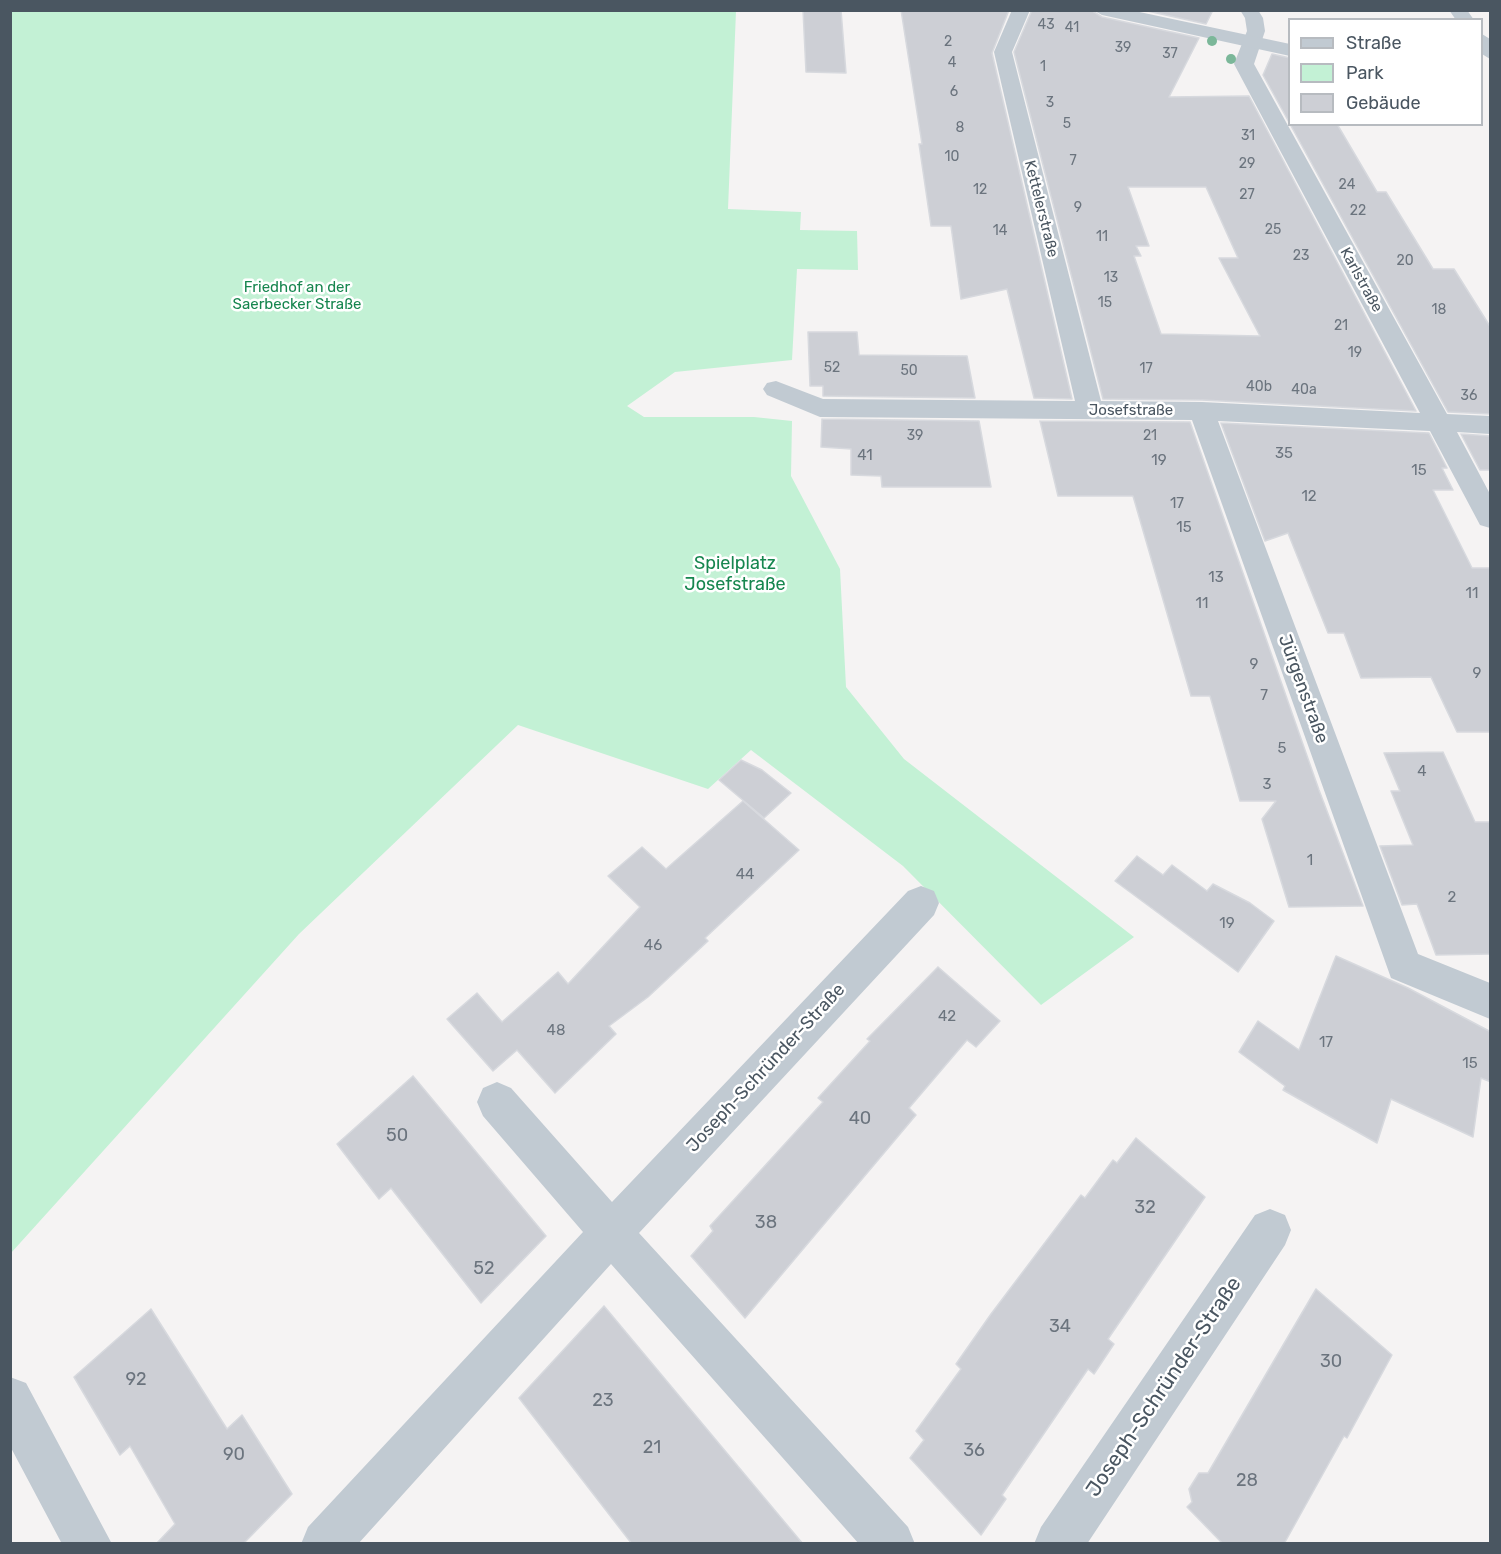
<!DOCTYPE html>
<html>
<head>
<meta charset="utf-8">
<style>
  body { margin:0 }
  #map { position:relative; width:1501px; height:1554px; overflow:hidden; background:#f5f3f3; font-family:Rubik,sans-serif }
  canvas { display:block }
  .frame { position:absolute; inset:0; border:12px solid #4a5661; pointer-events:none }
  .legend { position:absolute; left:1288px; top:18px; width:195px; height:108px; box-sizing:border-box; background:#fff; border:2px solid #b7bbc0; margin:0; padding:8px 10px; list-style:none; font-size:18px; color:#4a5661 }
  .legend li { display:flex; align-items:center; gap:12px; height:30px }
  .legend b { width:30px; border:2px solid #b7bbc0 }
</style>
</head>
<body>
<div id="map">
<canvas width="1501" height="1554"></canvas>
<div class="frame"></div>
<ul class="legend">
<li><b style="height:8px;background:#c1cad2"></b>Straße</li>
<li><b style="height:16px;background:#c3f1d5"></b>Park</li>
<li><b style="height:16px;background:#cdcfd5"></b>Gebäude</li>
</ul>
</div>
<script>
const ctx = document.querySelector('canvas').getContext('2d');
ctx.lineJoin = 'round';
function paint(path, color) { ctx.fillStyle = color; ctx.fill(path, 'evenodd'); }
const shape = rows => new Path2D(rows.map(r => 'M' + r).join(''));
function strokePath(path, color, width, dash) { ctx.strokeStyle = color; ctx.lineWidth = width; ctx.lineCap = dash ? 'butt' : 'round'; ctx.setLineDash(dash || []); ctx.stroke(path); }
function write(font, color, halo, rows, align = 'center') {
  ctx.font = font + ' Rubik,sans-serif'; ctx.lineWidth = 5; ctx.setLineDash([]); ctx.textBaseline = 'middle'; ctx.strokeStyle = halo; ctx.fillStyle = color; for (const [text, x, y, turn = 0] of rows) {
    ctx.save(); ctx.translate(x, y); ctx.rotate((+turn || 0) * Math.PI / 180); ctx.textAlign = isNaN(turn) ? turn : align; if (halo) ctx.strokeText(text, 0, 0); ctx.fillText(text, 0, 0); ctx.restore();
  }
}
paint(shape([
  [683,10,736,11,728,209,801,212,800,230,857,231,858,270,797,269,792,360,675,372,627,406,644,417,754,417,792,421,791,476,840,569,846,687,904,759,1134,937,1041,1005,903,866,751,750,708,789,518,725,299,934,11,1253,11,11]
]), '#c3f1d5');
const building = shape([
  [803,10,841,10,846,73,806,72,803,10],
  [901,10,1009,10,992,53,1072,399,1034,398,1007,289,961,299,951,226,931,226,919,144,922,144,901,10],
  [1032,10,1091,10,1102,17,1199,38,1169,97,1249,96,1416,411,1202,400,1103,399,1014,52,1032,10],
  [1128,187,1206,187,1238,258,1219,258,1260,336,1161,334,1134,256,1141,256,1136,246,1149,246,1128,187],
  [1143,10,1213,10,1206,24,1143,10],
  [1272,54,1290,58,1290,124,1263,75,1272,54],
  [1290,124,1337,124,1377,192,1386,192,1433,269,1454,269,1491,328,1491,414,1448,412,1290,124],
  [808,332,857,332,859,355,967,356,975,398,823,396,823,386,810,386,808,332],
  [822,419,979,421,991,487,882,487,881,476,851,475,851,449,821,447,822,419],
  [1040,421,1190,422,1319,790,1363,906,1289,907,1262,819,1276,801,1240,801,1210,696,1191,696,1133,496,1058,496,1040,421],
  [1221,423,1429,433,1447,468,1442,468,1453,490,1433,490,1472,568,1491,568,1491,732,1457,732,1431,677,1361,678,1344,633,1328,633,1288,533,1265,541,1221,423],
  [1461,434,1491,436,1491,470,1480,470,1461,434],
  [1443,752,1475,822,1491,822,1491,954,1436,955,1417,904,1402,905,1380,846,1413,845,1391,791,1400,791,1384,753,1443,752],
  [741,760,762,770,791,793,764,818,719,780,741,760],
  [743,801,799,850,705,938,708,941,648,997,609,1026,616,1034,555,1093,517,1050,493,1071,447,1019,477,993,502,1022,558,972,568,984,640,907,608,876,642,847,666,869,743,801],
  [1137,856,1163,875,1172,865,1207,891,1213,884,1250,903,1274,921,1238,972,1115,881,1137,856],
  [1336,956,1408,988,1491,1032,1491,1082,1481,1078,1473,1137,1391,1099,1377,1143,1283,1090,1285,1086,1239,1052,1258,1021,1299,1050,1336,956],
  [938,967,1000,1021,976,1047,967,1040,909,1108,916,1115,745,1318,691,1256,713,1231,710,1226,823,1102,818,1098,870,1041,867,1039,938,967],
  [413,1076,546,1236,481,1303,391,1188,379,1199,337,1144,413,1076],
  [1136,1138,1205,1197,1108,1339,1114,1344,1094,1374,1088,1369,1002,1495,1006,1499,981,1535,910,1458,924,1440,916,1431,961,1369,956,1364,991,1314,1081,1195,1085,1198,1113,1160,1117,1163,1136,1138],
  [1316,1289,1392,1355,1347,1438,1344,1436,1284,1544,1223,1544,1187,1507,1192,1502,1189,1489,1199,1473,1208,1473,1316,1289],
  [604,1306,726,1452,803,1544,632,1544,519,1398,604,1306],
  [151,1309,227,1429,242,1415,292,1494,243,1544,156,1544,175,1524,130,1446,120,1455,74,1377,151,1309]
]);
paint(building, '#cdcfd5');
strokePath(building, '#d7d9de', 1.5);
paint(shape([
  [1012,10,1030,10,1012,52,1101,401,1202,402,1420,413,1234,64,1247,31,1245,18,1240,10,1258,10,1263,18,1265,31,1254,64,1447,414,1490,416,1490,434,1457,432,1490,494,1490,528,1480,525,1430,431,1218,421,1418,954,1490,983,1490,1019,1391,978,1192,420,820,417,767,395,763,389,767,383,776,381,823,399,1075,401,994,52,1012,10],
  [921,886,934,891,939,903,934,915,639,1233,908,1527,915,1544,859,1544,611,1264,358,1544,301,1544,308,1527,583,1232,483,1116,477,1102,483,1088,497,1082,511,1088,612,1202,908,891,921,886],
  [1270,1209,1285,1215,1291,1230,1285,1245,1087,1544,1034,1544,1041,1527,1255,1215,1270,1209],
  [10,1377,26,1383,112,1544,62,1544,10,1446,10,1377]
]), '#c1cad2');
paint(shape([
  [1093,10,1130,10,1290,44,1290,56,1102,15,1093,10],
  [1449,10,1467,10,1474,20,1456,20,1449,10],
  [1482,34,1490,39,1490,59,1482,54,1482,34]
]), '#c1cad2');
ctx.fillStyle = '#7bb799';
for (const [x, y] of [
  [1212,41],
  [1231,59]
]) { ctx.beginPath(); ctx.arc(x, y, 5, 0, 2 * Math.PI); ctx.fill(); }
write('14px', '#6b747e', null, [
  ["43",1046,25],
  ["41",1072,28],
  ["2",948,42],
  ["39",1123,48],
  ["37",1170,54],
  ["4",952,63],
  ["1",1043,67],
  ["6",954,92],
  ["3",1050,103],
  ["5",1067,124],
  ["8",960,128],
  ["31",1248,136],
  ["10",952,157],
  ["7",1073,161],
  ["29",1247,164],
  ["24",1347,185],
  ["12",980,190],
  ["27",1247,195],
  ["9",1078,208],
  ["22",1358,211],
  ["25",1273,230],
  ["14",1000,231],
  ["11",1102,237],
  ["23",1301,256],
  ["20",1405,261],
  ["13",1111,278],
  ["15",1105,303],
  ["18",1439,310],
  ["21",1341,326],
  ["19",1355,353],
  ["52",832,368],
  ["17",1146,369],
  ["50",909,371],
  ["40b",1259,387],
  ["40a",1304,390],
  ["36",1469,396],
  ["39",915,436],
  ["21",1150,436]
]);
write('15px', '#4a5661', '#fff', [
  ["Kettelerstraße",1041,209,76],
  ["Karlstraße",1361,280,61],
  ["Josefstraße",1131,411]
]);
write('15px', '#17864f', '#fff', [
  ["Friedhof an der",297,288],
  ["Saerbecker Straße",297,305]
]);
write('15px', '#6b747e', null, [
  ["35",1284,454],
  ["41",865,456],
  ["19",1159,461],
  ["15",1419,471],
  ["12",1309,497],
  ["17",1177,504],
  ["15",1184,528],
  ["13",1216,578],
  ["11",1472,594],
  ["11",1202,604],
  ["9",1254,665],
  ["9",1477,674],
  ["7",1264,696],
  ["5",1282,749],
  ["4",1422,772],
  ["3",1267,785],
  ["1",1310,861],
  ["44",745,875],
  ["2",1452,898],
  ["19",1227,924],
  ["46",653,946],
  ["42",947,1017],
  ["48",556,1031],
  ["17",1326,1043],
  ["15",1470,1064]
]);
write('18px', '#17864f', '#fff', [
  ["Spielplatz",735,564],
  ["Josefstraße",735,585]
]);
write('18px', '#4a5661', '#fff', [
  ["Jürgenstraße",1303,689,70],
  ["Joseph-Schründer-Straße",766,1068,-47]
]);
write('18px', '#6b747e', null, [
  ["40",860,1119],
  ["50",397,1136],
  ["32",1145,1208],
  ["38",766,1223],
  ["52",484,1269],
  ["34",1060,1327],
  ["30",1331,1362],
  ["92",136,1380],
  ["23",603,1401],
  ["21",652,1448],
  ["36",974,1451],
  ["90",234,1455],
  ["28",1247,1481]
]);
write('21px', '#4a5661', '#fff', [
  ["Joseph-Schründer-Straße",1164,1387,-56]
]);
</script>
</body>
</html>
